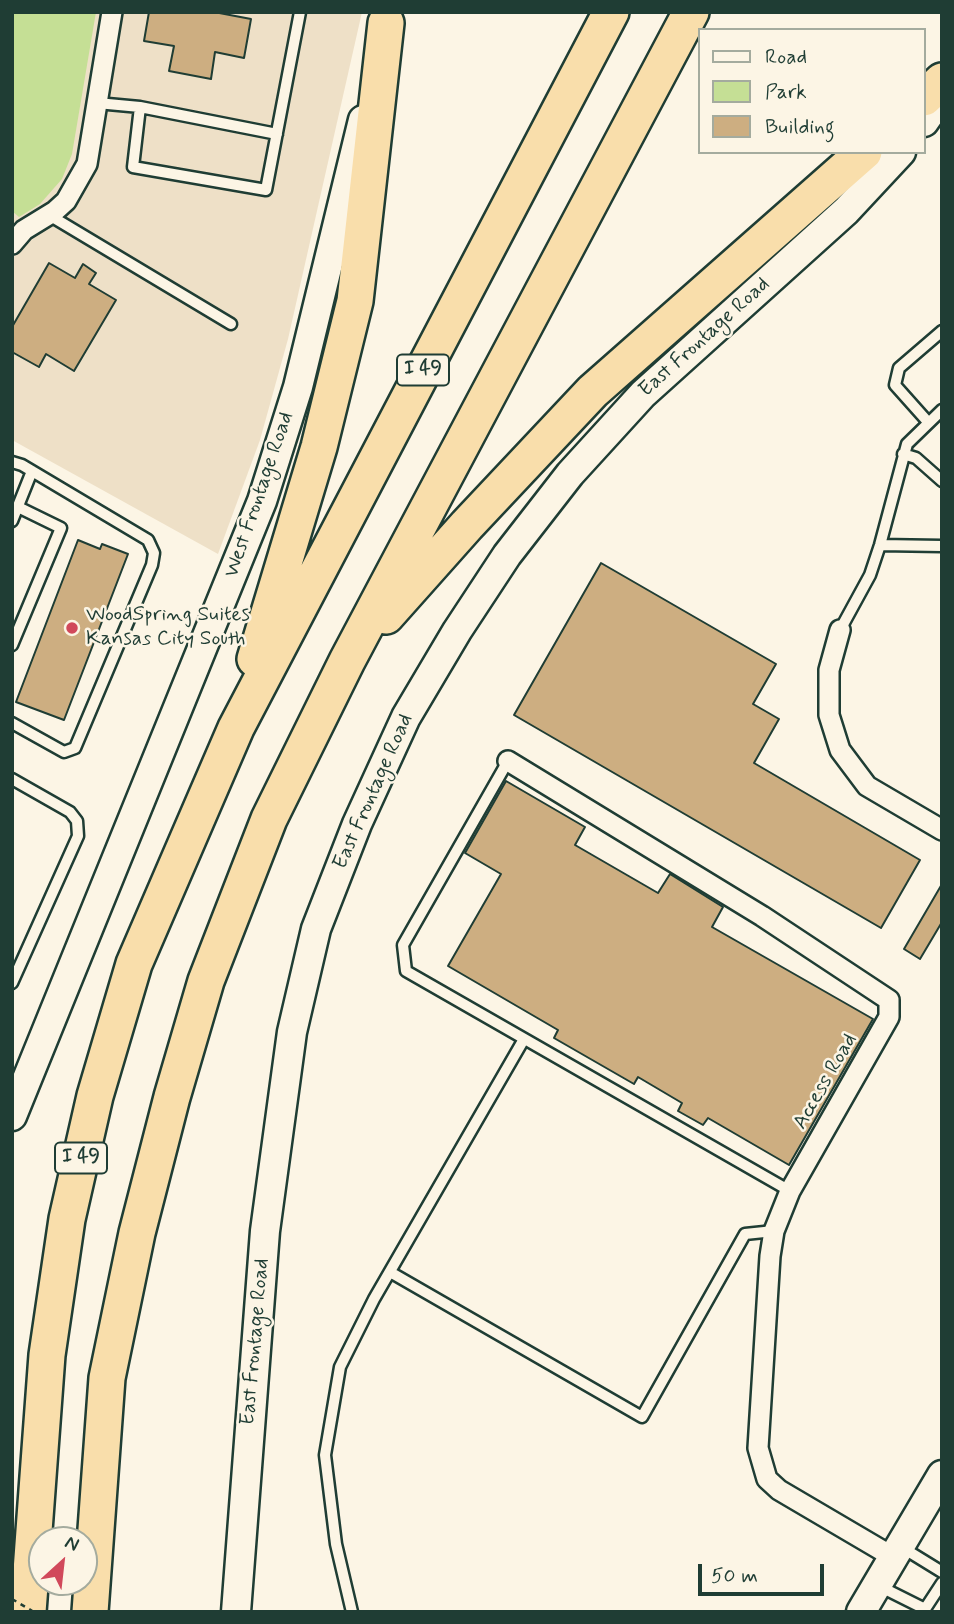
<!DOCTYPE html>
<html>
<head>
<meta charset="utf-8">
<style>
  body { margin:0 }
  #map { position:relative; width:954px; height:1624px; overflow:hidden; background:#fcf5e5; font-family:Mynerve,sans-serif }
  canvas { display:block }
  .frame { position:absolute; inset:0; border:14px solid #1f3d34; pointer-events:none }
  .legend { position:absolute; left:698px; top:28px; width:228px; height:126px; box-sizing:border-box; background:#fcf5e5; border:2px solid #a4ab9e; margin:0; padding:9px 12px; list-style:none; font-size:21px; color:#1f3d34 }
  .legend li { display:flex; align-items:center; gap:14px; height:35px }
  .legend b { width:35px; border:2px solid #a4ab9e }
  .north { position:absolute; left:28px; top:1526px; width:70px; height:70px; box-sizing:border-box; background:#fcf5e5; border:2px solid #a4ab9e; border-radius:50%; rotate:27deg; font-size:19px; font-weight:700; line-height:28px; text-align:center; color:#1f3d34 }
  .north::after { content:''; display:block; margin:auto; width:24px; height:32px; background:#d1495b; clip-path:polygon(50% 0,100% 100%,50% 72%,0 100%) }
  .scale { position:absolute; left:698px; top:1564px; width:126px; height:32px; box-sizing:border-box; border:4px solid #1f3d34; border-top:0; padding-left:9px; font-size:21px; line-height:24px; white-space:nowrap; color:#1f3d34; -webkit-text-stroke:5px #fcf5e5; paint-order:stroke }
</style>
</head>
<body>
<div id="map">
<canvas width="954" height="1624"></canvas>
<div class="frame"></div>
<ul class="legend">
<li><b style="height:9px;background:#fcf5e5"></b>Road</li>
<li><b style="height:19px;background:#c5df95"></b>Park</li>
<li><b style="height:19px;background:#cdae81"></b>Building</li>
</ul>
<div class="north">N</div>
<div class="scale">50 m</div>
</div>
<script>
const ctx = document.querySelector('canvas').getContext('2d');
ctx.lineJoin = 'round';
function paint(path, color) { ctx.fillStyle = color; ctx.fill(path, 'evenodd'); }
const shape = rows => new Path2D(rows.map(r => 'M' + r).join(''));
function strokePath(path, color, width, dash) { ctx.strokeStyle = color; ctx.lineWidth = width; ctx.lineCap = dash ? 'butt' : 'round'; ctx.setLineDash(dash || []); ctx.stroke(path); }
function write(font, color, halo, rows, align = 'center') {
  ctx.font = font + ' Mynerve,sans-serif'; ctx.lineWidth = 5; ctx.setLineDash([]); ctx.textBaseline = 'middle'; ctx.strokeStyle = halo; ctx.fillStyle = color; for (const [text, x, y, turn = 0] of rows) {
    ctx.save(); ctx.translate(x, y); ctx.rotate((+turn || 0) * Math.PI / 180); ctx.textAlign = isNaN(turn) ? turn : align; if (halo) ctx.strokeText(text, 0, 0); ctx.fillText(text, 0, 0); ctx.restore();
  }
}
paint(shape([
  [12,12,362,12,288,339,260,440,218,554,12,440]
]), '#eee0c7');
paint(shape([
  [12,12,96,12,72,154,62,179,40,204,19,217,12,211]
]), '#c5df95');
const building = shape([
  [149,12,214,12,251,19,244,58,215,52,211,79,169,71,174,46,144,41,149,12],
  [49,263,75,278,83,264,96,273,89,284,116,300,74,371,46,354,39,367,12,352,12,327,49,263],
  [78,540,100,549,102,544,128,554,64,720,16,702,78,540],
  [601,563,776,664,753,704,779,719,754,763,920,860,881,928,514,715,601,563],
  [506,781,585,827,575,845,658,893,670,874,723,907,712,927,873,1019,789,1165,708,1118,703,1125,678,1111,682,1103,638,1077,634,1084,554,1038,558,1030,448,966,501,874,465,853,506,781],
  [942,884,942,922,920,959,904,949,942,884]
]);
paint(building, '#cdae81');
strokePath(building, '#1f3d34', 2);
const lane = shape([
  [97,103,140,107,133,167,266,190,300,12],
  [140,107,277,134],
  [49,215,231,324],
  [928,422,895,385,899,368,942,331],
  [903,454,916,458,942,481],
  [12,462,22,465,148,540,154,553,152,565,75,748,64,752,12,723],
  [12,521,32,471],
  [880,545,942,546],
  [840,630,870,575,880,545,907,444,942,410],
  [12,645,61,528,18,507],
  [508,761,403,945,406,971,790,1191],
  [12,779,70,812,77,821,78,836,12,983],
  [390,1272,642,1417,745,1234,774,1231],
  [903,1548,942,1572],
  [879,1586,925,1609,942,1583],
  [352,1612,336,1544,325,1455,340,1367,374,1299,524,1039]
]);
const street = shape([
  [12,244,24,230,55,211,66,201,87,164,112,12],
  [840,630,829,670,829,715,840,750,867,786,942,830],
  [508,761,762,916,889,1000,889,1017,790,1191,774,1231,770,1256,758,1448,767,1479,779,1490,893,1557]
]);
const secondary = shape([
  [924,122,942,96],
  [12,1116,262,501,298,387,363,120],
  [236,1612,265,1231,292,1032,316,929,357,824,406,717,457,631,507,555,570,474,643,394,846,211,901,152],
  [861,1612,942,1475]
]);
const highway = shape([
  [924,98,942,81],
  [386,616,467,525,593,391,864,152],
  [255,659,319,447,355,301,386,23],
  [28,1612,47,1355,67,1219,95,1096,134,964,236,728,611,12],
  [90,1612,107,1378,137,1233,172,1097,206,981,269,819,347,661,691,12]
]);
strokePath(lane, '#1f3d34', 15);
strokePath(street, '#1f3d34', 24);
strokePath(secondary, '#1f3d34', 33);
strokePath(highway, '#1f3d34', 40);
strokePath(lane, '#fcf5e5', 10);
strokePath(street, '#fcf5e5', 19);
strokePath(secondary, '#fcf5e5', 28);
strokePath(highway, '#f9deab', 35);
strokePath(shape([
  [12,1599,34,1612]
]), '#1f3d34', 2.5, [5, 5]);
for (const [x, y, r, color] of [
  [72,628,7,"#d1495b"]
]) { const dot = new Path2D(); dot.arc(x, y, r, 0, 2 * Math.PI); ctx.fillStyle = color; ctx.fill(dot); strokePath(dot, '#fcf5e5', 2.5); }
for (const [x, y, w] of [
  [423,370,52],
  [81,1158,52]
]) { const box = new Path2D(); box.roundRect(x - w / 2, y - 15.5, w, 31, 5); ctx.fillStyle = '#fcf5e5'; ctx.fill(box); strokePath(box, '#1f3d34', 2); }
write('bold 19px', '#1f3d34', null, [
  ["I 49",423,370],
  ["I 49",81,1158]
]);
write('21px', '#1f3d34', '#fcf5e5', [
  ["East Frontage Road",705,338,-42],
  ["West Frontage Road",260,495,-71],
  ["East Frontage Road",374,792,-66],
  ["Access Road",826,1082,-60],
  ["East Frontage Road",256,1342,-85]
]);
write('21px', '#1f3d34', '#fcf5e5', [
  ["WoodSpring Suites",86,616],
  ["Kansas City South",86,640]
], 'left');
</script>
</body>
</html>
